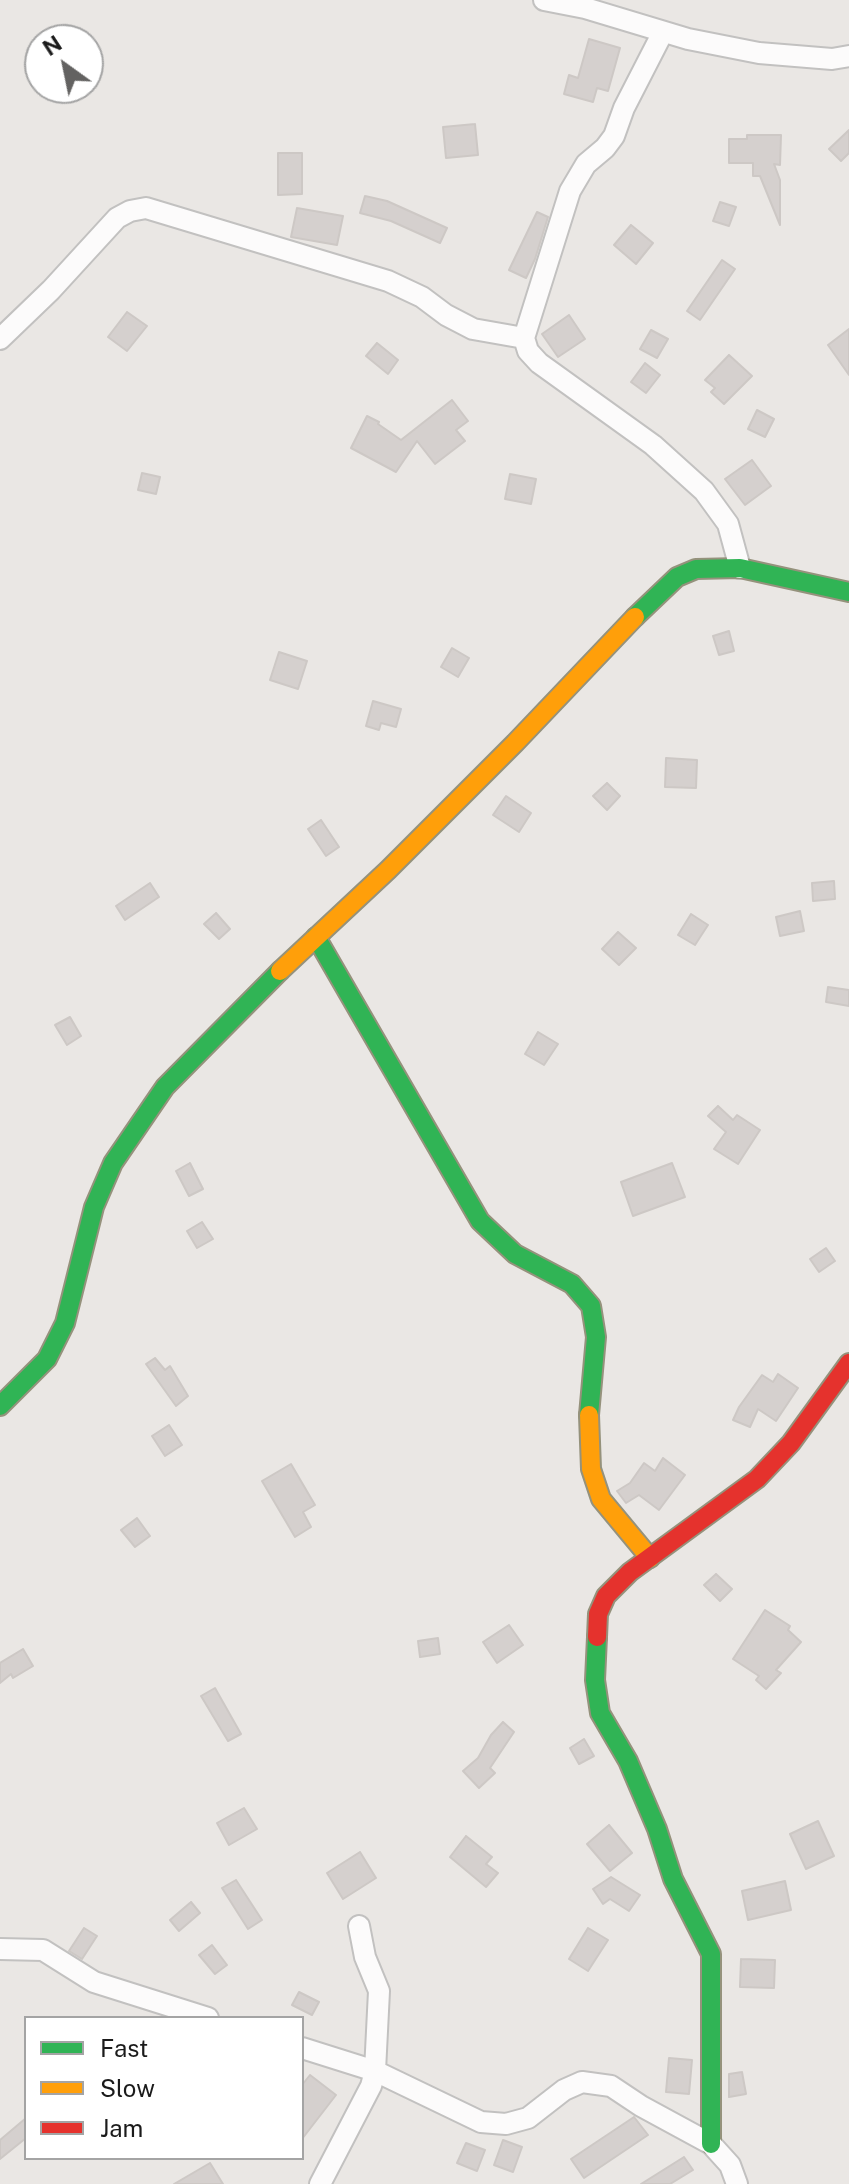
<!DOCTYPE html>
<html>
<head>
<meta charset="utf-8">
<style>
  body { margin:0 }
  #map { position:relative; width:849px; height:2184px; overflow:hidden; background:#eae7e4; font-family:"Public Sans",sans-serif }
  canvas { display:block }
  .legend { position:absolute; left:24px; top:2016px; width:280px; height:144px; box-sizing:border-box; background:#fff; border:2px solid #a4a4a4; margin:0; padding:10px 14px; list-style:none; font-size:24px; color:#1b1b1b }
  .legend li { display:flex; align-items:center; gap:16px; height:40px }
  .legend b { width:40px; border:2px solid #a4a4a4 }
  .north { position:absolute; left:24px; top:24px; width:80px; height:80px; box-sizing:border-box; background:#fff; border:2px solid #a4a4a4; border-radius:50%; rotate:327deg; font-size:22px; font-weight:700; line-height:32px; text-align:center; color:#1b1b1b }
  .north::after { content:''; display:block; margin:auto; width:28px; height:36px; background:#636261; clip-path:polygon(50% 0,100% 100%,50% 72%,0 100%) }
</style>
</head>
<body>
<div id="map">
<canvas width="849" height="2184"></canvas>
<ul class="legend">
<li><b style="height:10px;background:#30b455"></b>Fast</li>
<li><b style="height:10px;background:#ff9f0a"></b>Slow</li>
<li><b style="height:10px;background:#e5322d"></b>Jam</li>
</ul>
<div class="north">N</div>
</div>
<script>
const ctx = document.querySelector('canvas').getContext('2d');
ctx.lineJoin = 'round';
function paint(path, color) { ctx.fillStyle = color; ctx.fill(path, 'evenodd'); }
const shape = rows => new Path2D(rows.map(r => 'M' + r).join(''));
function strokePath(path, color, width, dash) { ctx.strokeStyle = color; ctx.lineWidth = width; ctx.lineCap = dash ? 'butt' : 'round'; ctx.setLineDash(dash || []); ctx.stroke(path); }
const building = shape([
  [589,39,620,48,608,91,597,88,593,102,564,94,569,75,578,78,589,39],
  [475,124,478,155,446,158,443,127,475,124],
  [849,130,849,153,841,161,829,149,849,130],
  [747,135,781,135,780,165,774,164,780,180,780,225,760,176,753,176,753,163,729,163,729,139,747,139,747,135],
  [278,153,302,153,302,194,278,195,278,153],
  [365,196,387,201,447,228,440,243,391,221,360,213,365,196],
  [720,202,736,207,729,226,713,221,720,202],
  [297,208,343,216,337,245,291,237,297,208],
  [537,212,548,217,535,259,526,278,509,270,537,212],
  [631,225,653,243,636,264,614,245,631,225],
  [722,260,735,269,700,320,687,311,722,260],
  [127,312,147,326,127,351,108,337,127,312],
  [569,315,585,339,558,357,542,334,569,315],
  [849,329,849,375,828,345,849,329],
  [651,330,668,339,657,358,640,349,651,330],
  [377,343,398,360,388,374,366,356,377,343],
  [729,355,752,376,724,404,711,392,715,388,705,380,729,355],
  [645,363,660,375,646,393,631,382,645,363],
  [452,400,468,421,456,430,465,441,435,464,417,441,396,472,351,448,367,416,379,422,378,424,401,440,452,400],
  [757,410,774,419,765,437,748,429,757,410],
  [752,460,771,486,745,505,725,479,752,460],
  [142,473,160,477,156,494,138,490,142,473],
  [510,474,536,479,531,504,505,499,510,474],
  [729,631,734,651,719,655,713,636,729,631],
  [452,648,469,658,458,677,441,667,452,648],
  [279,652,307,661,298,689,270,680,279,652],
  [373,701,401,709,396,727,381,723,379,730,366,726,373,701],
  [666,758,697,760,696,788,665,787,666,758],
  [607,783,620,796,607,810,593,796,607,783],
  [506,796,531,813,519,832,493,815,506,796],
  [321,820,339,847,326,856,308,829,321,820],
  [834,881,835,899,813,901,812,883,834,881],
  [150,883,159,897,125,920,116,906,150,883],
  [800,911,804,931,780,936,776,917,800,911],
  [216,913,230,929,219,939,204,924,216,913],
  [691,914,708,925,695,945,678,935,691,914],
  [618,932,636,948,619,965,602,949,618,932],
  [828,987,849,990,849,1006,826,1002,828,987],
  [70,1017,81,1036,67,1045,55,1025,70,1017],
  [538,1032,558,1044,544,1065,525,1054,538,1032],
  [718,1106,733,1120,737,1115,760,1130,738,1164,714,1149,726,1132,708,1116,718,1106],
  [190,1163,203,1189,189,1196,176,1171,190,1163],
  [672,1163,685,1197,633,1216,621,1182,672,1163],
  [202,1222,213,1239,197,1248,187,1231,202,1222],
  [826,1248,835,1261,819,1272,810,1259,826,1248],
  [155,1358,165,1370,170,1366,188,1396,176,1406,146,1364,155,1358],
  [778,1374,798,1388,776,1421,758,1409,750,1427,733,1420,739,1407,762,1375,773,1382,778,1374],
  [169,1425,182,1445,165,1456,152,1436,169,1425],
  [663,1458,685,1475,659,1510,639,1495,626,1503,617,1491,630,1483,644,1463,655,1471,663,1458],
  [291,1464,315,1505,303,1512,311,1527,295,1537,262,1481,291,1464],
  [137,1518,150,1536,135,1547,121,1530,137,1518],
  [716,1574,732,1589,720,1601,704,1585,716,1574],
  [765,1610,790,1626,788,1630,801,1642,776,1670,781,1673,766,1689,756,1680,759,1676,733,1659,765,1610],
  [509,1625,523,1645,497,1663,483,1642,509,1625],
  [438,1638,440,1654,420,1657,418,1641,438,1638],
  [23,1649,33,1666,13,1678,11,1674,0,1683,0,1663,23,1649],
  [215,1688,241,1734,228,1741,201,1696,215,1688],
  [503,1722,514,1732,490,1768,495,1773,479,1788,463,1771,478,1758,491,1735,503,1722],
  [584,1739,594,1756,579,1764,570,1748,584,1739],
  [244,1808,257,1829,229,1845,217,1823,244,1808],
  [818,1821,834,1856,806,1869,790,1834,818,1821],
  [609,1825,632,1853,610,1871,587,1844,609,1825],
  [466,1836,492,1857,486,1864,498,1873,486,1887,450,1857,466,1836],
  [360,1852,376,1878,343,1899,327,1873,360,1852],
  [611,1877,640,1895,629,1911,610,1899,603,1904,593,1889,611,1877],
  [236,1880,262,1920,248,1929,222,1888,236,1880],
  [785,1881,791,1910,748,1920,742,1891,785,1881],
  [191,1902,200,1913,179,1931,170,1920,191,1902],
  [84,1928,97,1936,82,1959,69,1951,84,1928],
  [588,1928,608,1940,588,1971,569,1959,588,1928],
  [212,1945,227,1965,215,1974,199,1955,212,1945],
  [741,1959,775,1960,774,1988,740,1987,741,1959],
  [299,1992,319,2002,312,2015,292,2005,299,1992],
  [669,2058,692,2060,689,2094,666,2092,669,2058],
  [742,2072,746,2094,729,2097,729,2074,742,2072],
  [310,2075,336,2095,302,2139,302,2085,310,2075],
  [634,2117,648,2135,584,2178,571,2159,634,2117],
  [26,2118,26,2138,0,2159,0,2140,26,2118],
  [503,2140,522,2147,513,2172,494,2165,503,2140],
  [466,2143,485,2150,477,2171,457,2163,466,2143],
  [684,2157,693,2170,670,2184,641,2184,684,2157],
  [210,2163,223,2184,174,2184,210,2163]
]);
paint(building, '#d5d0ce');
strokePath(building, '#cdc8c5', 2);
const street = shape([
  [544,0,585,8,688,39,759,53,832,59,849,56],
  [663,32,624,108,614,136,605,148,586,164,570,191,524,338,528,351,539,363,653,445,704,491,728,524,740,568],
  [0,339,51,290,117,218,130,211,146,208,388,281,422,297,446,315,473,329,524,338],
  [0,1949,43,1950,94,1982,208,2018],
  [302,2048,375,2071,481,2122,506,2124,528,2118,564,2090,582,2082,611,2086,641,2106,711,2144,730,2165,737,2184],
  [320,2184,371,2086,375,2071,379,1991,365,1957,359,1926]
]);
const fast = shape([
  [635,617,677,577,696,569,740,568,849,592],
  [316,937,480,1221,515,1254,572,1284,591,1306,596,1337,589,1415],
  [0,1406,47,1359,65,1323,94,1207,113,1163,165,1087,280,971],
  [597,1637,595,1680,600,1713,628,1761,657,1829,673,1879,711,1954,711,2144]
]);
const slow = shape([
  [280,971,388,870,515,743,635,617],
  [589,1415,591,1469,601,1499,650,1558]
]);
const jam = shape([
  [597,1637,598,1614,606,1596,630,1572,757,1479,791,1443,849,1363]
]);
strokePath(street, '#c2c1c0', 24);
strokePath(fast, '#95927c', 22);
strokePath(slow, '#95927c', 22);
strokePath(jam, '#95927c', 22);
strokePath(street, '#fcfbfb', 20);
strokePath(fast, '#30b455', 18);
strokePath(slow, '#ff9f0a', 18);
strokePath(jam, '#e5322d', 18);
</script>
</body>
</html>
